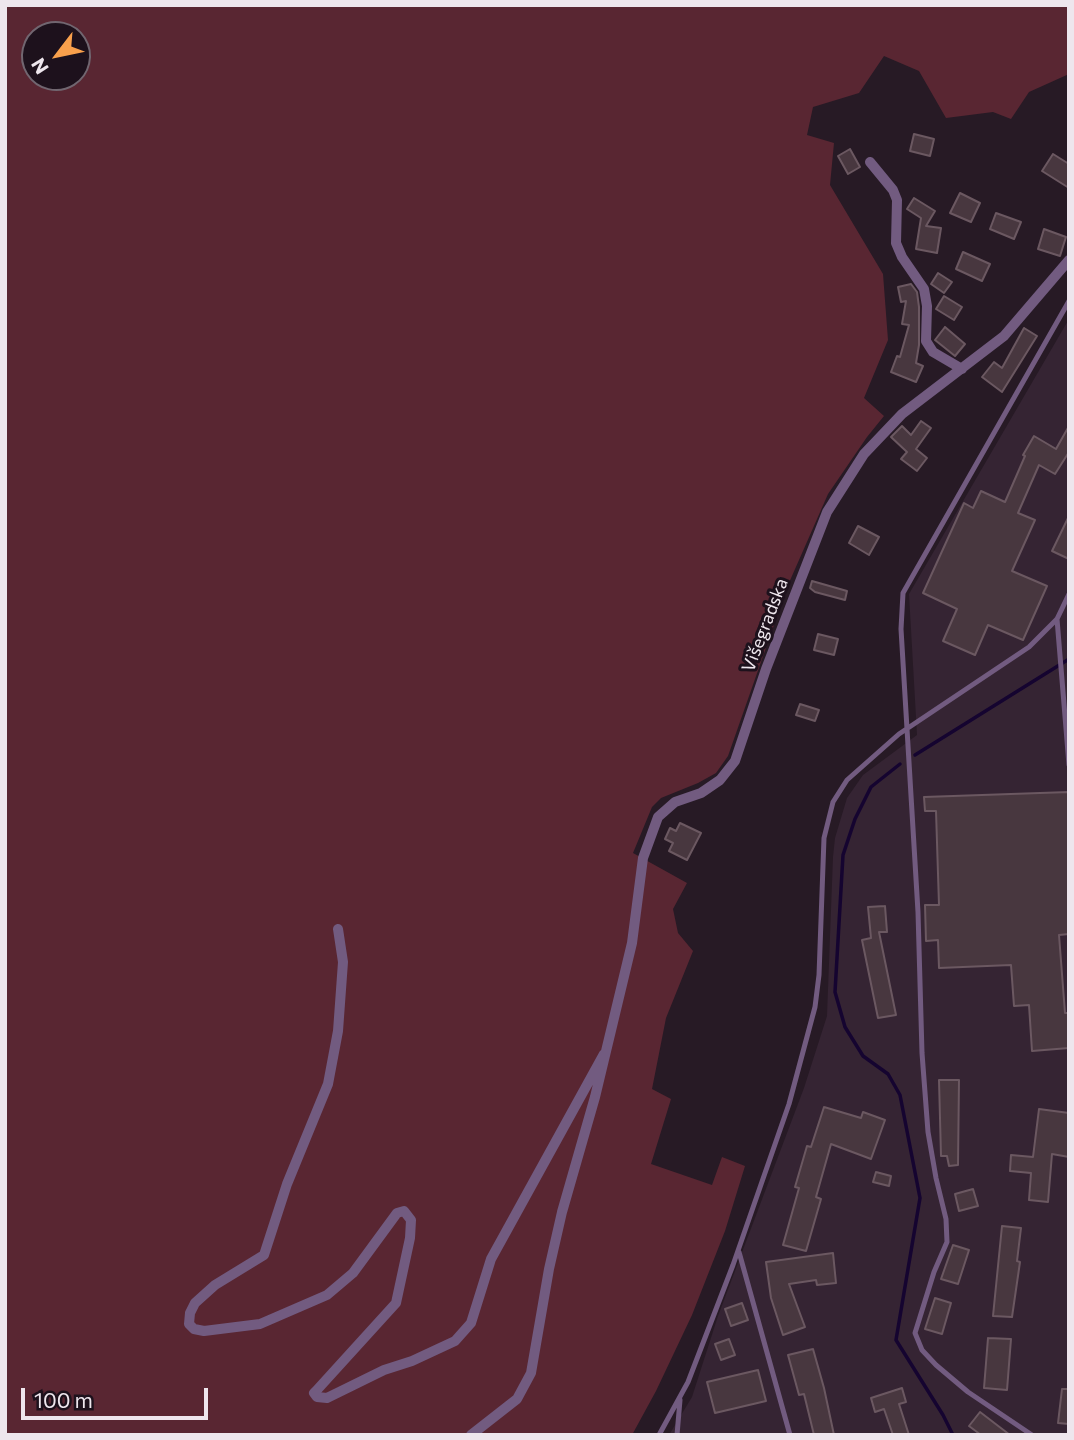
<!DOCTYPE html>
<html>
<head>
<meta charset="utf-8">
<style>
  body { margin:0 }
  #map { position:relative; width:1074px; height:1440px; overflow:hidden; background:#271a25; font-family:Commissioner,sans-serif }
  canvas { display:block }
  .frame { position:absolute; inset:0; border:7px solid #eee6ed; pointer-events:none }
  .north { position:absolute; left:21px; top:21px; width:70px; height:70px; box-sizing:border-box; background:#1d111c; border:2px solid #716670; border-radius:50%; rotate:238deg; font-size:19px; font-weight:700; line-height:28px; text-align:center; color:#eee6ed }
  .north::after { content:''; display:block; margin:auto; width:24px; height:32px; background:#f9a04c; clip-path:polygon(50% 0,100% 100%,50% 72%,0 100%) }
  .scale { position:absolute; left:21px; top:1388px; width:187px; height:32px; box-sizing:border-box; border:4px solid #eee6ed; border-top:0; padding-left:9px; font-size:21px; line-height:24px; white-space:nowrap; color:#eee6ed; -webkit-text-stroke:5px #1d111c; paint-order:stroke }
</style>
</head>
<body>
<div id="map">
<canvas width="1074" height="1440"></canvas>
<div class="frame"></div>
<div class="north">N</div>
<div class="scale">100 m</div>
</div>
<script>
const ctx = document.querySelector('canvas').getContext('2d');
ctx.lineJoin = 'round';
function paint(path, color) { ctx.fillStyle = color; ctx.fill(path, 'evenodd'); }
const shape = rows => new Path2D(rows.map(r => 'M' + r).join(''));
function strokePath(path, color, width, dash) { ctx.strokeStyle = color; ctx.lineWidth = width; ctx.lineCap = dash ? 'butt' : 'round'; ctx.setLineDash(dash || []); ctx.stroke(path); }
function write(font, color, halo, rows, align = 'center') {
  ctx.font = font + ' Commissioner,sans-serif'; ctx.lineWidth = 6; ctx.setLineDash([]); ctx.textBaseline = 'middle'; ctx.strokeStyle = halo; ctx.fillStyle = color; for (const [text, x, y, turn = 0] of rows) {
    ctx.save(); ctx.translate(x, y); ctx.rotate((+turn || 0) * Math.PI / 180); ctx.textAlign = isNaN(turn) ? turn : align; if (halo) ctx.strokeText(text, 0, 0); ctx.fillText(text, 0, 0); ctx.restore();
  }
}
paint(shape([
  [1069,319,1069,1435,669,1435,692,1397,718,1316,804,1088,827,1016,833,857,835,838,847,798,863,775,917,735,909,594]
]), '#352433');
paint(shape([
  [5,5,1069,5,1069,74,1029,92,1011,119,993,112,946,118,919,71,884,56,859,93,813,107,807,135,834,143,830,185,883,274,888,340,864,398,884,416,867,437,828,494,788,585,728,756,716,773,698,783,661,798,652,807,633,853,687,883,673,909,678,933,693,951,666,1018,652,1089,671,1099,651,1164,712,1185,722,1157,745,1166,725,1231,692,1315,656,1391,632,1435,5,1435],
  [35,35,77,35,77,77,35,77]
]), '#592632');
strokePath(shape([
  [915,755,1069,659],
  [900,764,871,787,855,819,843,855,835,992,845,1027,863,1056,888,1074,900,1095,920,1198,896,1340,943,1415,953,1435]
]), '#150430', 3.5);
const building = shape([
  [914,134,934,139,930,156,910,151,914,134],
  [850,149,860,167,848,174,838,156,850,149],
  [1053,154,1069,164,1069,188,1042,171,1053,154],
  [960,193,980,203,971,222,950,213,960,193],
  [914,198,935,211,926,226,941,228,937,253,916,249,921,218,907,209,914,198],
  [996,213,1021,222,1014,239,990,229,996,213],
  [1044,229,1066,237,1060,256,1038,249,1044,229],
  [963,252,990,264,982,281,956,269,963,252],
  [938,273,952,282,944,293,931,284,938,273],
  [911,284,917,292,919,307,919,345,916,363,923,366,916,382,891,372,897,356,900,357,909,325,902,324,906,301,901,302,898,287,911,284],
  [944,296,962,307,954,320,936,309,944,296],
  [945,327,965,344,955,356,935,340,945,327],
  [1024,328,1037,336,1002,392,982,377,994,362,1002,368,1024,328],
  [921,421,931,428,916,449,927,458,917,471,901,459,907,452,891,437,902,426,911,435,921,421],
  [1069,426,1069,452,1055,474,1039,465,1018,513,1035,520,1012,571,1047,586,1023,640,988,625,975,655,943,641,957,609,923,593,964,503,973,508,981,491,1005,502,1025,456,1023,455,1034,436,1056,449,1069,426],
  [1069,516,1069,559,1052,551,1069,516],
  [858,526,879,537,869,555,849,543,858,526],
  [812,581,847,591,845,600,815,592,810,588,812,581],
  [818,634,838,639,834,655,814,650,818,634],
  [800,704,819,710,815,721,796,715,800,704],
  [1069,792,1069,934,1059,935,1065,1013,1069,1013,1069,1048,1032,1051,1029,1005,1014,1006,1011,965,939,968,938,940,926,941,925,905,939,905,936,811,925,811,924,797,1069,792],
  [680,823,701,833,687,860,669,851,673,843,665,839,670,828,676,831,680,823],
  [885,906,887,932,879,932,896,1015,878,1018,862,940,871,938,868,907,885,906],
  [939,1080,959,1080,958,1165,949,1166,947,1156,941,1156,939,1080],
  [824,1107,861,1118,863,1112,885,1120,871,1159,831,1144,816,1197,821,1199,806,1251,783,1245,799,1188,795,1187,807,1146,811,1147,824,1107],
  [1039,1109,1069,1113,1069,1157,1052,1154,1048,1202,1029,1200,1031,1173,1010,1171,1011,1155,1033,1157,1039,1109],
  [876,1172,891,1176,889,1186,873,1182,876,1172],
  [973,1189,978,1206,959,1211,955,1194,973,1189],
  [1002,1226,1021,1228,1017,1261,1020,1262,1012,1317,993,1316,1002,1226],
  [953,1245,969,1250,958,1284,941,1279,953,1245],
  [833,1253,836,1283,817,1285,816,1280,789,1284,805,1327,783,1335,771,1298,766,1262,833,1253],
  [935,1298,951,1303,942,1334,925,1329,935,1298],
  [742,1303,748,1320,731,1326,725,1309,742,1303],
  [988,1338,1011,1339,1007,1390,984,1388,988,1338],
  [729,1339,735,1355,721,1360,715,1344,729,1339],
  [813,1349,824,1388,834,1435,814,1435,804,1394,799,1395,788,1355,813,1349],
  [758,1370,766,1401,715,1413,707,1382,758,1370],
  [902,1388,906,1402,899,1404,909,1435,893,1435,884,1409,875,1412,871,1398,902,1388],
  [1062,1389,1069,1389,1069,1424,1058,1423,1062,1389],
  [980,1412,1010,1435,981,1435,969,1426,980,1412]
]);
paint(building, '#48373f');
strokePath(building, '#6b5861', 2);
strokePath(shape([
  [1057,619,1069,765],
  [739,1252,790,1435],
  [659,1435,688,1382,733,1265,789,1104,815,1007,819,975,824,838,833,802,847,780,899,734,1029,647,1057,619,1069,594],
  [677,1435,680,1400],
  [1032,1435,968,1392,936,1365,922,1350,915,1333,934,1272,947,1242,946,1219,936,1178,928,1132,922,1053,918,912,901,629,903,593,1069,301]
]), '#725b80', 5);
strokePath(shape([
  [870,162,893,190,897,200,896,243,902,257,924,289,927,306,926,341,933,352,962,369],
  [338,929,343,962,338,1031,328,1084,287,1184,264,1255,215,1285,195,1303,190,1313,189,1324,194,1329,204,1331,260,1324,327,1295,353,1273,397,1213,404,1211,411,1220,410,1238,396,1303,316,1391,314,1393,317,1397,327,1398,384,1370,412,1361,455,1341,471,1323,491,1259,604,1054],
  [471,1435,517,1399,531,1373,549,1269,562,1212,595,1097,632,943,643,858,658,817,675,802,701,793,720,780,735,761,766,669,827,512,864,454,902,414,1004,336,1069,260]
]), '#725b80', 10);
write('18px', '#eee6ed', '#1d111c', [
  ["Višegradska",765,625,-69]
]);
</script>
</body>
</html>
